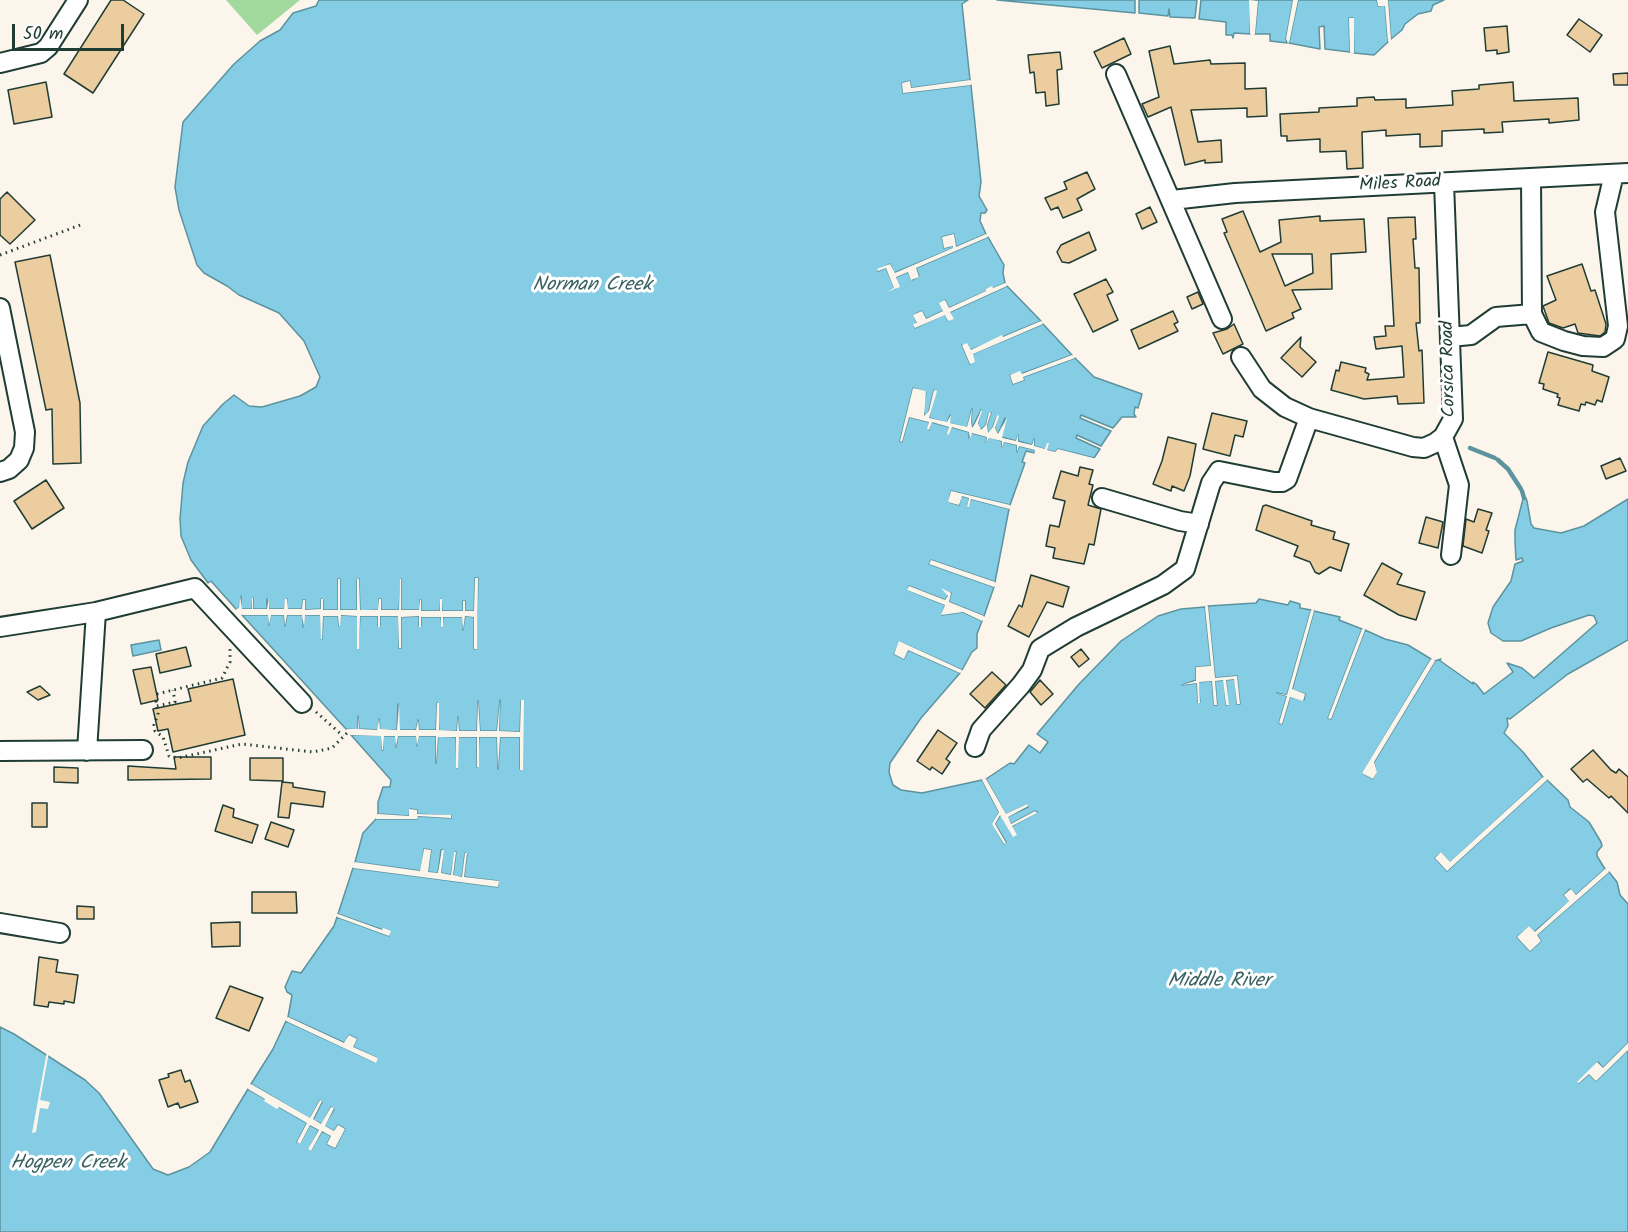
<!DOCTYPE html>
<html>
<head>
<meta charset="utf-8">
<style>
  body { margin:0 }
  #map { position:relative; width:1628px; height:1232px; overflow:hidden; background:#fbf5ec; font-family:Kalam,sans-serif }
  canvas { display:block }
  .scale { position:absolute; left:12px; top:24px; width:112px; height:27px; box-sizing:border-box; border:3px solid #1f3d34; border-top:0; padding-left:8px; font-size:18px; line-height:21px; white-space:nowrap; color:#1f3d34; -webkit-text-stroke:4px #fff; paint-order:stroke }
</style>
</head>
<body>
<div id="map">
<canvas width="1628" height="1232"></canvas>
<div class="scale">50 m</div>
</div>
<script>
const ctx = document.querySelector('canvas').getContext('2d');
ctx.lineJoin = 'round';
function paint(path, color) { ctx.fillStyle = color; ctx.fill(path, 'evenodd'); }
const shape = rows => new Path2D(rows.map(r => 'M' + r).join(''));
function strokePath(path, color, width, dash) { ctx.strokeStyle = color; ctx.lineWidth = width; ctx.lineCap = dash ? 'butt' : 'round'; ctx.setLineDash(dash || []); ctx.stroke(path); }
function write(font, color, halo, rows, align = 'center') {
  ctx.font = font + ' Kalam,sans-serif'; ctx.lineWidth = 6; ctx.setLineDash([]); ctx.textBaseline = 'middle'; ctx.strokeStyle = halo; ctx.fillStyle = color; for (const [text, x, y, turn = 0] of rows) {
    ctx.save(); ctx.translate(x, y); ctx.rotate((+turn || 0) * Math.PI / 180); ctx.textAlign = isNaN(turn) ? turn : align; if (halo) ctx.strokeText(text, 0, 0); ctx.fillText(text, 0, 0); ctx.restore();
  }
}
paint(shape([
  [226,0,300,0,257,35]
]), '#a2d99d');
const water = shape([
  [319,0,968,0,962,4,970,80,911,88,910,81,902,83,903,93,971,85,981,182,979,196,987,210,985,213,981,213,980,221,986,234,956,247,954,234,942,237,944,248,953,246,954,248,894,273,890,264,878,271,886,268,895,289,896,277,908,272,912,280,919,276,916,268,988,237,1004,265,1003,273,1005,283,949,308,945,300,943,311,926,319,922,311,914,315,917,323,915,328,945,314,948,321,950,312,1007,286,1041,321,971,350,962,345,970,364,972,354,1043,324,1072,355,1021,374,1010,375,1013,384,1024,380,1023,377,1075,358,1094,377,1142,394,1138,408,1135,407,1134,414,1136,417,1122,417,1113,428,1081,415,1080,418,1111,431,1101,446,1077,435,1076,438,1100,449,1094,458,1058,449,1055,452,1047,450,1034,446,1034,439,1032,445,1018,441,1018,435,1016,441,1001,437,1005,418,998,434,995,428,997,416,993,427,989,433,988,433,987,425,991,413,989,413,986,425,980,430,978,423,981,410,972,428,971,420,972,409,967,428,949,423,950,415,947,423,929,418,934,390,929,411,925,417,923,408,926,392,913,388,900,441,902,442,909,417,929,422,929,430,931,422,949,427,949,434,951,427,969,432,969,438,971,433,987,437,986,442,989,437,1002,441,1002,447,1004,442,1017,445,1017,452,1019,446,1035,450,1035,453,1026,451,1022,462,1025,463,1010,505,951,491,949,502,959,505,961,496,969,498,968,507,971,499,1009,509,995,582,931,560,929,564,994,587,984,616,949,602,951,593,947,593,948,596,945,600,909,586,908,590,945,605,942,615,963,612,982,621,977,634,977,648,972,652,962,670,900,642,894,654,904,659,908,650,960,673,921,718,890,763,889,772,893,785,901,790,922,793,982,780,999,812,993,824,1004,844,1006,842,995,824,1001,814,1012,826,1037,812,1035,811,1011,824,1007,817,1028,807,1026,805,1006,815,986,779,1010,763,1014,764,1029,745,1040,753,1048,742,1037,734,1079,684,1121,641,1158,616,1181,609,1205,607,1211,666,1196,667,1196,680,1182,685,1197,683,1198,702,1200,702,1198,682,1212,681,1214,705,1217,705,1215,681,1224,680,1226,705,1228,705,1226,680,1235,679,1237,704,1240,704,1237,676,1215,678,1208,606,1256,603,1259,599,1288,605,1290,601,1300,604,1300,608,1311,610,1287,695,1277,693,1287,696,1279,723,1282,724,1290,697,1304,700,1305,694,1292,690,1314,611,1340,617,1339,620,1362,629,1328,718,1331,719,1365,630,1385,639,1408,645,1431,659,1363,773,1373,779,1376,772,1374,762,1435,661,1441,659,1439,660,1473,684,1473,682,1476,684,1484,694,1513,672,1507,663,1522,668,1534,678,1597,623,1594,616,1589,615,1551,628,1521,641,1503,641,1491,633,1488,623,1493,607,1511,581,1515,564,1523,561,1522,558,1516,560,1515,541,1515,530,1523,499,1526,498,1527,501,1531,524,1534,528,1561,533,1584,526,1628,499,1628,640,1568,674,1510,719,1507,718,1508,726,1504,733,1523,752,1543,777,1450,863,1441,853,1435,858,1447,871,1547,780,1568,800,1570,807,1589,822,1601,842,1602,846,1597,852,1597,856,1605,869,1576,895,1570,889,1564,895,1570,901,1534,932,1529,927,1517,937,1530,951,1541,941,1537,935,1609,872,1617,882,1620,895,1628,904,1628,1043,1603,1068,1598,1062,1579,1083,1589,1074,1596,1081,1628,1050,1628,1232,0,1232,0,1027,14,1034,85,1080,99,1093,153,1169,168,1175,189,1167,210,1152,248,1089,307,1123,297,1142,300,1143,310,1125,319,1130,309,1149,311,1150,322,1131,331,1136,327,1144,335,1148,345,1129,338,1125,334,1131,324,1126,334,1109,331,1107,322,1124,313,1120,322,1102,320,1100,310,1119,251,1084,273,1049,286,1021,375,1062,377,1058,353,1047,357,1039,349,1035,345,1043,288,1017,292,995,287,992,285,987,292,971,301,973,334,926,337,917,389,936,383,930,338,914,353,868,498,887,498,881,464,877,467,854,465,853,462,877,453,876,456,852,455,852,451,875,441,873,443,850,441,850,438,873,428,872,431,850,424,849,421,871,355,862,363,833,376,819,417,819,417,816,451,818,451,816,417,814,417,810,410,809,409,816,378,814,378,802,383,787,390,787,391,780,351,735,382,735,382,750,383,750,383,736,396,736,396,747,398,736,417,736,417,746,418,736,436,736,436,763,438,736,456,737,457,768,458,737,477,737,477,767,479,737,497,737,498,769,500,737,520,737,520,769,521,701,520,732,499,731,500,700,497,731,480,731,478,701,477,731,459,731,458,717,457,731,439,731,437,703,436,730,419,730,418,720,416,730,399,730,398,704,397,730,380,730,379,719,378,730,359,729,358,716,358,730,346,729,242,615,269,615,269,625,270,615,284,615,285,626,287,615,303,615,303,627,304,615,321,615,322,639,323,616,338,616,339,626,340,615,358,616,358,649,360,616,378,616,378,626,380,626,380,616,399,616,399,648,401,648,401,617,419,616,419,626,421,626,421,617,441,617,442,627,443,617,463,617,463,630,465,616,474,617,474,649,476,649,478,578,475,578,474,611,465,611,465,601,463,601,463,611,442,611,441,599,440,611,421,611,421,600,420,600,420,610,401,610,401,579,399,610,381,610,381,599,379,599,379,610,360,611,359,579,357,580,357,610,340,610,340,579,338,579,338,610,323,610,323,600,321,599,321,609,305,610,305,600,303,600,302,609,287,609,287,599,284,609,269,609,267,599,267,609,253,609,253,598,252,609,241,609,241,596,239,609,236,609,211,581,208,583,191,560,181,536,180,519,183,483,188,462,203,426,223,404,234,395,249,406,262,407,300,396,316,387,320,377,304,341,279,313,239,295,227,286,204,273,197,265,179,210,175,187,183,122,234,64,260,41,280,30,293,13,316,6,319,0],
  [997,0,1135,0,1135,13,997,0],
  [1139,0,1197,0,1195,18,1170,17,1169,9,1168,16,1139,13,1139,0],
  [1201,0,1293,0,1286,39,1287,43,1270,41,1270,34,1255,34,1258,1,1250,0,1250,34,1234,33,1233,38,1232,35,1226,35,1226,22,1199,19,1201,0],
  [1298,0,1377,0,1378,6,1385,5,1388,42,1374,55,1354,53,1353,18,1349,18,1350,52,1325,49,1324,26,1319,27,1320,49,1289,43,1298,0],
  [1388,0,1444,0,1433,5,1431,11,1418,14,1405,24,1402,30,1391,39,1388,0],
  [159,640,161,650,133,656,131,645,159,640]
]);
paint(water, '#84cde5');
strokePath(water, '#5c939e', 1.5);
paint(shape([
  [1249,0,1258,1,1255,34,1250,34],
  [1293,0,1298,0,1289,43,1286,39],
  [1377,0,1380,0,1380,3,1388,0,1391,39,1388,42,1385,6,1378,6],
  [1349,18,1354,18,1354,53,1350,52],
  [970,80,971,85,903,93,902,83,910,81,911,88],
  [954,234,956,247,986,234,988,237,916,268,919,277,911,280,908,272,896,277,900,287,887,292,894,288,886,268,878,271,877,269,890,264,895,273,953,248,953,246,944,248,942,237],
  [1005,283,1007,286,950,312,954,319,948,321,945,315,915,328,913,324,917,323,913,315,922,311,926,319,943,311,939,303,945,300,949,308,986,291,986,289,992,286,993,288],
  [1041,321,1043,324,973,354,975,362,970,364,962,345,967,343,971,350,1002,335,1003,337],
  [1072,355,1075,358,1023,377,1024,380,1013,384,1010,375,1020,371,1022,374],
  [913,388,926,391,924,416,929,411,934,390,937,391,929,418,947,422,951,415,950,423,967,427,972,409,971,421,972,428,976,423,981,410,982,411,978,423,981,430,986,425,989,412,991,413,987,425,988,433,993,427,997,415,999,416,995,428,998,434,1007,418,1002,438,1016,441,1018,434,1018,442,1032,445,1034,439,1034,446,1045,449,1047,443,1049,443,1047,450,1055,452,1058,449,1097,459,1094,461,1038,450,1037,454,1034,456,1035,450,1019,446,1017,452,1017,445,1004,442,1002,448,1002,441,989,438,986,443,987,437,972,433,970,439,969,432,952,427,949,435,947,434,949,427,932,422,929,430,927,429,929,422,909,417,902,442,900,441],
  [915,392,922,394,920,417,909,414],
  [951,491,1010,505,1009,509,971,499,969,507,967,507,969,498,962,496,959,505,948,502],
  [931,560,995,582,994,587,929,564],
  [475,578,478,578,477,649,474,649,474,617,465,616,463,630,462,617,443,617,443,627,441,627,441,617,421,617,421,627,419,627,419,616,401,617,401,648,399,648,398,616,380,616,380,627,378,627,378,616,360,616,359,649,357,649,357,616,341,615,340,626,339,626,338,616,323,616,322,639,321,639,320,615,305,615,304,627,302,615,287,615,285,626,284,615,271,615,269,625,268,615,242,615,240,613,253,612,239,612,236,609,239,608,240,596,242,609,252,609,252,598,253,598,253,609,267,609,269,598,269,609,284,609,285,599,287,599,288,609,302,609,303,600,305,600,305,610,321,609,321,599,323,599,323,610,338,610,338,579,340,579,340,610,357,610,357,579,359,579,360,610,378,610,379,599,381,599,381,610,399,610,400,579,401,579,401,610,419,610,420,600,421,600,421,611,440,611,440,599,442,599,442,611,463,611,463,601,465,601,465,611,474,611],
  [909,586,945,600,948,596,941,588,951,593,949,602,984,616,982,621,963,612,941,615,945,605,907,590],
  [1208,606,1215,678,1237,676,1240,704,1237,704,1234,679,1226,680,1229,705,1226,705,1223,680,1215,681,1217,705,1214,705,1212,681,1199,682,1200,703,1198,703,1197,683,1181,685,1196,681,1196,667,1211,666,1205,607],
  [1311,610,1314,611,1292,689,1305,694,1303,701,1290,697,1282,724,1279,723,1287,696,1276,693,1287,695],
  [1362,629,1365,630,1331,719,1328,718],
  [899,641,962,670,960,673,908,650,904,659,894,654],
  [1431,659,1435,661,1374,762,1377,772,1373,779,1362,773],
  [478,700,480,731,497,731,500,700,499,731,520,732,521,700,524,700,523,770,520,770,520,737,500,737,498,769,497,737,479,737,479,767,477,767,477,737,459,737,458,768,456,768,456,737,438,737,436,763,436,736,419,736,417,746,416,736,398,736,396,747,395,736,384,736,383,750,382,750,381,736,351,735,349,733,351,732,346,729,358,729,358,716,359,729,377,730,379,719,380,729,397,730,399,704,400,730,416,730,418,720,419,730,436,730,437,703,439,703,439,730,457,731,458,717,459,731,477,731],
  [1543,777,1547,780,1447,871,1435,858,1441,852,1450,862],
  [986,779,1006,814,1027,804,1028,806,1008,817,1011,824,1035,811,1037,813,1012,826,1017,835,1013,837,1000,815,995,824,1006,843,1004,844,992,824,999,812,982,780],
  [409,809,417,810,417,814,451,815,451,818,418,816,417,819,376,819,378,814,409,816],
  [424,849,431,850,428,872,438,873,442,850,444,850,441,873,451,875,454,852,456,852,453,875,462,877,465,853,467,853,464,877,499,881,498,887,353,868,355,862,420,871],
  [1605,869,1609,872,1537,935,1541,941,1530,951,1517,937,1529,926,1535,932,1569,901,1564,895,1571,889,1576,895],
  [338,914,382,930,383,928,391,931,389,936,337,917],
  [288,1017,344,1043,349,1035,357,1039,353,1047,378,1058,376,1063,286,1021],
  [1628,1043,1628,1050,1596,1081,1589,1074,1579,1083,1577,1082,1597,1062,1603,1068],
  [47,1051,49,1052,40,1100,50,1102,48,1109,40,1108,36,1132,32,1133],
  [251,1084,310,1118,320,1100,322,1101,313,1119,321,1124,331,1107,334,1108,325,1126,334,1131,338,1125,345,1129,335,1148,327,1144,331,1136,322,1131,311,1151,308,1149,319,1130,310,1125,300,1144,297,1142,307,1123,279,1107,277,1109,264,1101,265,1099,248,1089]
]), '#fbf5ec');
strokePath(shape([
  [1470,448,1495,458],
  [1498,460,1508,469,1521,489],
  [1522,491,1524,498]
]), '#5c939e', 4.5);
const building = shape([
  [111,0,123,0,144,14,93,93,64,74,111,0],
  [1579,19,1602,35,1590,52,1567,35,1579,19],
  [1507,26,1509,52,1497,54,1497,50,1486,51,1484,28,1507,26],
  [1124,38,1131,54,1102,68,1094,52,1124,38],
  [1170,46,1174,64,1210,60,1211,64,1245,63,1245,89,1266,88,1267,116,1247,117,1247,108,1191,110,1198,142,1221,140,1222,162,1205,163,1205,160,1185,165,1171,107,1148,117,1142,104,1159,97,1149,51,1170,46],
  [1060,52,1062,69,1057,70,1059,104,1046,106,1045,92,1036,93,1034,72,1030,73,1028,55,1060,52],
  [1628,73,1628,85,1614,85,1613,74,1628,73],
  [46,82,52,117,14,124,8,90,46,82],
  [1513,82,1514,101,1578,98,1579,120,1549,123,1549,119,1502,122,1503,132,1484,133,1484,129,1442,131,1442,146,1420,147,1420,134,1386,136,1386,130,1362,132,1363,168,1347,169,1346,151,1320,152,1320,139,1287,141,1287,136,1281,136,1280,114,1319,112,1319,108,1357,106,1357,98,1374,97,1375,100,1406,99,1406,108,1453,105,1452,91,1479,89,1479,85,1513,82],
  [1087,172,1095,189,1077,199,1082,210,1063,218,1058,207,1051,210,1045,198,1067,189,1064,182,1087,172],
  [7,192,35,220,10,244,0,235,0,199,7,192],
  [1150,207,1157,222,1142,229,1136,214,1150,207],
  [1243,211,1260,252,1281,242,1279,220,1320,216,1320,221,1364,219,1366,252,1331,254,1332,289,1292,290,1301,309,1292,313,1294,318,1266,331,1224,233,1227,232,1222,219,1243,211],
  [1272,254,1312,254,1313,273,1285,286,1272,254],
  [1415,217,1416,239,1413,239,1415,268,1419,268,1420,323,1416,323,1419,351,1422,350,1424,403,1398,404,1397,396,1364,399,1331,390,1336,370,1339,371,1341,362,1366,368,1365,372,1369,374,1367,380,1404,377,1402,346,1376,349,1374,337,1386,336,1385,326,1394,326,1388,218,1415,217],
  [1089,232,1096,250,1069,263,1062,262,1057,252,1061,245,1089,232],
  [50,255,80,403,81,463,53,464,52,409,46,410,15,262,50,255],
  [1582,264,1591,291,1595,290,1606,324,1605,332,1600,336,1578,333,1575,324,1563,328,1549,323,1543,306,1556,300,1547,276,1582,264],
  [1106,279,1113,292,1107,295,1118,320,1093,332,1074,294,1106,279],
  [1198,292,1203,304,1192,309,1187,297,1198,292],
  [1173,311,1178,322,1174,324,1178,331,1139,349,1131,330,1173,311],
  [1234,324,1243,344,1223,354,1213,333,1227,329,1234,324],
  [1301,337,1300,347,1316,362,1302,377,1281,358,1301,337],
  [1548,352,1593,365,1592,371,1609,377,1602,402,1597,400,1595,405,1586,402,1585,405,1581,404,1579,411,1558,405,1560,398,1557,397,1558,394,1543,389,1544,384,1539,383,1548,352],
  [1212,413,1247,421,1243,437,1235,435,1230,456,1203,449,1212,413],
  [1168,437,1196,444,1190,476,1184,491,1172,486,1171,491,1153,484,1162,461,1168,437],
  [1620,458,1626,471,1606,479,1601,466,1620,458],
  [1080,467,1093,470,1089,484,1093,485,1088,505,1101,509,1094,545,1089,544,1084,564,1053,558,1055,548,1046,546,1050,525,1059,527,1065,501,1053,498,1061,471,1078,476,1080,467],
  [46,480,64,508,32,529,14,501,46,480],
  [1266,505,1312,521,1311,525,1335,532,1333,539,1349,544,1341,571,1330,567,1319,574,1315,572,1310,562,1294,556,1298,546,1256,530,1263,506,1266,505],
  [1478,509,1492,513,1486,530,1489,531,1482,553,1463,546,1466,519,1474,522,1478,509],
  [1426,517,1443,522,1438,548,1419,543,1426,517],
  [1382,563,1402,574,1397,584,1425,592,1416,620,1399,615,1364,595,1382,563],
  [1031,575,1069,587,1063,607,1047,602,1029,637,1008,626,1019,605,1022,607,1031,575],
  [186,647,191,666,160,673,156,654,186,647],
  [1081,649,1089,659,1079,667,1071,657,1081,649],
  [151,667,158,700,141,704,133,670,151,667],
  [992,672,1006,685,985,708,970,694,992,672],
  [233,679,245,735,173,752,168,729,158,731,153,709,191,701,188,689,233,679],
  [1040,680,1053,694,1041,705,1030,692,1040,680],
  [40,686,50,695,38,700,27,692,40,686],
  [938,730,957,743,946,759,950,762,942,774,932,767,930,770,917,761,938,730],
  [1593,750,1611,770,1616,773,1619,769,1628,777,1628,813,1611,796,1609,798,1587,779,1583,782,1571,769,1593,750],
  [174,757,211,757,211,779,128,780,128,766,176,769,174,757],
  [250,758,283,758,283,781,250,780,250,758],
  [54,767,78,768,78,783,54,782,54,767],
  [282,782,293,783,293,787,325,792,323,807,291,803,289,818,278,817,282,782],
  [32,803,47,803,47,827,32,827,32,803],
  [223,805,234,809,233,817,258,825,252,843,215,831,223,805],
  [271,822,294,830,288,847,265,839,271,822],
  [252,892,296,892,297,913,252,913,252,892],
  [77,906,94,907,94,919,77,919,77,906],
  [240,922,240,946,212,947,211,923,240,922],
  [39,957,58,960,56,972,78,975,74,1003,64,1001,64,1004,49,1002,48,1007,34,1005,39,957],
  [230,986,263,998,249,1031,216,1018,230,986],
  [181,1070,185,1082,190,1080,198,1102,180,1108,178,1103,168,1107,159,1080,169,1077,168,1074,181,1070]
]);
paint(building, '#eccd9f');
strokePath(building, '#1f3d34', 1.5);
const minor = shape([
  [0,63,41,53,48,47,78,0],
  [1116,74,1222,319],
  [1531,179,1532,314,1541,332,1564,341,1583,346,1603,347,1615,339,1618,326,1605,212,1614,174],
  [1172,200,1235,193,1628,173],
  [0,308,25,432,24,448,19,460,9,469,0,472],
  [1450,337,1471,335,1496,317,1532,314],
  [1241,357,1262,389,1285,407,1309,418,1413,447,1424,448,1435,443,1443,437,1453,419,1444,183],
  [1443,437,1459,485,1451,555],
  [1102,498,1180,521,1199,524],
  [0,627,96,612,195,588,302,703],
  [975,747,981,730,1021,685,1032,670,1040,649,1076,627,1163,585,1185,569,1211,483,1219,471,1274,482,1282,482,1287,479,1309,418],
  [0,751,143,750],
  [87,751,96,612],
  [0,923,60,933]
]);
strokePath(minor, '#1f3d34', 22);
strokePath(shape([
  [0,255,83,224],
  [157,694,222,678,230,662,230,649],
  [156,701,158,714,154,725,155,731,163,737,169,756,172,757,178,758,242,744,313,752,332,748,348,732],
  [157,706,175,702,173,690],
  [316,712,343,736]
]), '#1f3d34', 3, [1.5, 4.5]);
strokePath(minor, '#fff', 18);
write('18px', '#1f3d34', '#fff', [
  ["Miles Road",1400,185,-3],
  ["Corsica Road",1450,369,-91]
]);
write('italic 20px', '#386160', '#fff', [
  ["Norman Creek",592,287],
  ["Middle River",1219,983],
  ["Hogpen Creek",68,1165]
]);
</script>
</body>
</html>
